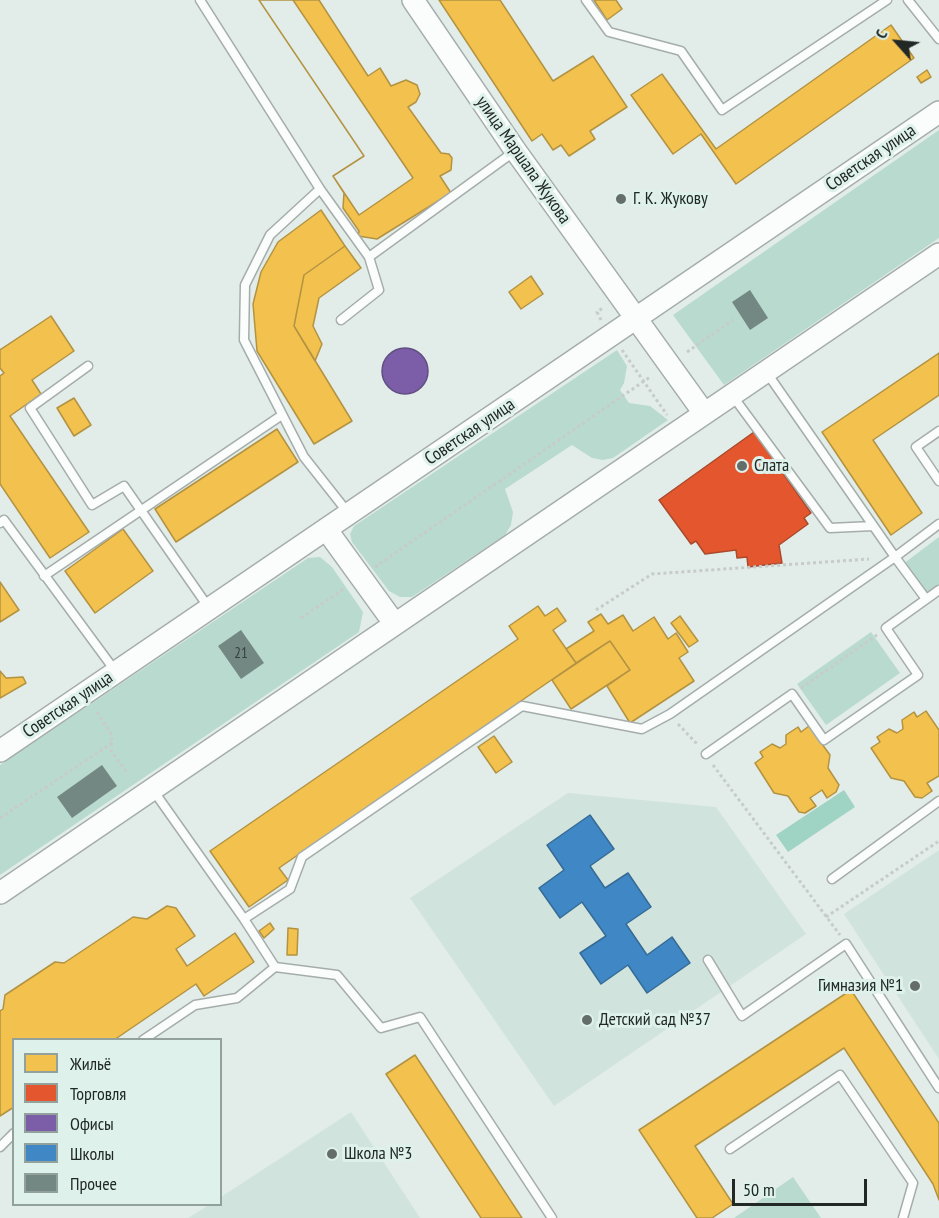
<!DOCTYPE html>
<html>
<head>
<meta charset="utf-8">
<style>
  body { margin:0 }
  #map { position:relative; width:939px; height:1218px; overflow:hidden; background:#e2ede9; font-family:"PT Sans Narrow",sans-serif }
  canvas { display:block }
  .legend { position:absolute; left:12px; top:1038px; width:210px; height:168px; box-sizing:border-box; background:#def1ea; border:2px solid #92a19c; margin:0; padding:8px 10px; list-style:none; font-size:18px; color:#212826 }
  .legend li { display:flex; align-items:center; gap:12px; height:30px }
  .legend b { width:30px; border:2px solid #92a19c }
  .north { position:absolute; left:867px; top:12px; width:60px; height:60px; -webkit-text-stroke:4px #def1ea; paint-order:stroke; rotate:297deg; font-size:16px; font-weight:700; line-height:24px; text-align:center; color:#212826 }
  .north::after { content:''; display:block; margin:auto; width:21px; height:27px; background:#212826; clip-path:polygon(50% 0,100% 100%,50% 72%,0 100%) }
  .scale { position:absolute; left:732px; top:1179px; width:135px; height:27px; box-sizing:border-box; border:3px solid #212826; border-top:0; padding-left:8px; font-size:18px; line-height:21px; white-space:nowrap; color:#212826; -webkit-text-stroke:4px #def1ea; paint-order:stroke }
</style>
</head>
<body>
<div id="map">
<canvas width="939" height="1218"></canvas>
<ul class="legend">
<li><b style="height:16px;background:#f2c14e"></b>Жильё</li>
<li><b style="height:16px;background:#e4572e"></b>Торговля</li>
<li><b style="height:16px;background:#7b5ea7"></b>Офисы</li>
<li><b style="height:16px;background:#3f88c5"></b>Школы</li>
<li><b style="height:16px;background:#748883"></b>Прочее</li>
</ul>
<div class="north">С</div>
<div class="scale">50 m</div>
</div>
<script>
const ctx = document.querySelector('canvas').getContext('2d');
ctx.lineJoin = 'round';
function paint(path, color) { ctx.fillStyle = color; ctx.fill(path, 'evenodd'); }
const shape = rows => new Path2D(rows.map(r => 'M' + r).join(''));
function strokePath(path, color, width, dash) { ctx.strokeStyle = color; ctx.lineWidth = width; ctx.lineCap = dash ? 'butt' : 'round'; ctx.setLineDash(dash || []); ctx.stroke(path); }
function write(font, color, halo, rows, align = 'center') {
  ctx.font = font + ' "PT Sans Narrow",sans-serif'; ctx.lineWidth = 6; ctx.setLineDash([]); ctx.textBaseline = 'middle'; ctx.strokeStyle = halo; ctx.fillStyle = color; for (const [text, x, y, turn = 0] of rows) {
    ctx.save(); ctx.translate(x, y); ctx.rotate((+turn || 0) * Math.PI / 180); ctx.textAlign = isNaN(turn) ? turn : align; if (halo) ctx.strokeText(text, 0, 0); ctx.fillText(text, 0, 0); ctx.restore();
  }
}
paint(shape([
  [568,793,716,807,806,934,554,1106,410,898],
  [939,850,939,1059,844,914],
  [351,1112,420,1218,188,1218,209,1205,220,1204,221,1197]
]), '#d0e3dc');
paint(shape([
  [939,130,939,238,724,385,673,315],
  [617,350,627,366,624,383,620,390,629,403,650,406,668,420,613,458,603,460,592,458,572,445,505,489,513,512,511,525,505,535,412,597,400,597,389,591,352,542,350,534,354,526],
  [939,537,939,584,921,597,899,567],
  [320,557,332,567,363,612,359,632,0,875,0,765,308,558],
  [871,632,900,673,826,725,797,684],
  [793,1177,821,1218,734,1218]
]), '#b9dacf');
paint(shape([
  [844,790,855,807,788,852,776,835]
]), '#9fd3c4');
const homes = shape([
  [259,0,293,0,413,178,359,215,333,176,364,156,259,0],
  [259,0,319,0,368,76,380,68,391,86,406,80,417,85,420,94,416,102,408,107,441,153,449,154,452,158,451,170,440,176,451,193,377,239,358,236,359,231,343,208,344,193,333,176,364,156,259,0],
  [439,0,500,0,553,81,593,56,627,107,590,131,595,139,569,156,561,145,553,150,542,134,532,141,439,0],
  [594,0,616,0,622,9,607,20,594,0],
  [891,25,914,58,736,184,701,134,673,154,631,95,662,74,716,149,891,25],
  [927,70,931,77,921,83,917,77,927,70],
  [321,210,345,246,304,275,294,326,352,421,314,444,257,351,253,304,261,272,278,242,321,210],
  [345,246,361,268,319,298,313,326,322,344,315,361,294,326,304,275,345,246],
  [531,276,543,294,521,309,509,292,531,276],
  [51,316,74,351,32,380,41,394,10,416,89,532,50,558,0,484,0,376,4,373,0,368,0,350,51,316],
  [939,353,939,395,873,440,922,513,891,535,822,432,939,353],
  [74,398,91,425,74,436,57,408,74,398],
  [277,429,298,462,176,542,155,509,277,429],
  [123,529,153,571,95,613,65,571,123,529],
  [0,582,19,610,0,622,0,582],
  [538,606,545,616,557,608,566,621,553,630,576,663,279,868,288,880,249,907,210,851,518,639,509,626,538,606],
  [601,614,608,624,623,615,633,631,654,617,668,639,676,633,688,652,679,658,694,681,630,723,607,686,630,670,610,641,576,663,566,649,594,631,588,622,601,614],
  [680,616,698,641,689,647,671,623,680,616],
  [610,641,630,670,571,709,552,680,610,641],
  [0,671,6,678,23,677,26,683,0,698,0,671],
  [926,711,939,730,939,776,927,783,932,791,922,798,915,797,904,781,891,778,871,748,880,742,877,737,889,729,897,733,903,729,902,720,914,712,917,717,926,711],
  [809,726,830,755,828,768,839,785,836,792,827,798,822,790,810,798,816,806,805,813,799,812,788,796,774,793,755,763,763,757,760,752,772,744,780,748,786,744,786,735,798,727,801,732,809,726],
  [494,736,512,762,496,773,478,747,494,736],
  [167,906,176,908,195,936,176,949,187,966,235,933,254,962,204,996,196,984,114,1040,14,1040,14,1107,0,1116,0,1011,3,1009,5,995,55,962,64,963,133,917,147,919,167,906],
  [270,923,274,929,264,938,259,931,270,923],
  [288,928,298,929,297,955,287,955,288,928],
  [851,990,939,1123,939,1200,933,1184,844,1048,695,1146,733,1204,712,1218,697,1218,639,1130,851,990],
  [415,1055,522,1218,481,1218,386,1074,415,1055]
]);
paint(homes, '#f2c14e');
strokePath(homes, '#b39342', 1.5);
const shops = shape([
  [754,432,811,513,804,518,808,524,779,545,782,563,748,567,747,557,737,558,736,550,705,554,696,541,691,544,659,500,754,432]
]);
paint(shops, '#e4572e');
strokePath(shops, '#aa492c', 1.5);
const offices = shape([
  '382 371a23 23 0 1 1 46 0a23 23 0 1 1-46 0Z'
]);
paint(offices, '#7b5ea7');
strokePath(offices, '#604e80', 1.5);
const schools = shape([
  [590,815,614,849,590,866,605,888,628,873,651,907,626,924,647,955,672,937,690,963,647,993,628,965,601,984,580,953,606,936,582,902,560,918,539,888,564,870,547,845,590,815]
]);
paint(schools, '#3f88c5');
strokePath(schools, '#366b95', 1.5);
paint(shape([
  [750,290,768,318,750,330,732,302],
  [241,630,264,663,241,679,218,646],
  [102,765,117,786,72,818,57,797]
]), '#748883');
const service = shape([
  [200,0,320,189],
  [586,0,609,32,681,51,722,110,887,0],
  [908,0,939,39],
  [341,320,379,290,369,257,515,151],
  [88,366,30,408,92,505,124,486,209,608],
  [732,395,830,528,873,526],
  [939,431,916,447,939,481],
  [349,514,304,457,244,340,245,285,270,235,320,189,369,257],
  [0,523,4,520,116,672],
  [44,576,282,415],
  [926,599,895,557,939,524],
  [706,754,792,694,824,740,918,675,886,628,939,590],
  [832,879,939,801],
  [244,919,290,889,302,857,522,706,642,729,670,714,895,557,767,373],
  [708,960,742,1016,846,944,939,1088],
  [275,967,337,975,381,1028,420,1017,552,1218],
  [143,1040,195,1005,237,998,275,967,244,919,153,790],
  [0,1147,14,1133],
  [730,1149,840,1075,913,1183,903,1218]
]);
const tertiary = shape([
  [413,0,515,150,704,413],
  [326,529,394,623],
  [0,751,939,112],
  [0,893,939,254]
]);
strokePath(service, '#a5adaa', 11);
strokePath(tertiary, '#a5adaa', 24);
strokePath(shape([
  [601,320,597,312,604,307],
  [622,350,667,415],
  [687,352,733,320],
  [375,567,650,377],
  [596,610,652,574,869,559],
  [301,618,345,588],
  [801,688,877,635],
  [97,712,112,735,111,751,128,774],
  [678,724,698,745],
  [713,765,840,935],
  [0,818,112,743],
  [826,917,939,841]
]), '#c7cbca', 3, [3, 3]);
strokePath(service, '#fbfcfc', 8);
strokePath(tertiary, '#fbfcfc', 21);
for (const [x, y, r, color] of [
  [621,199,6,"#656d6a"],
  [742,466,6,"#656d6a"],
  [915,986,6,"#656d6a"],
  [587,1020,6,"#656d6a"],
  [332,1154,6,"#656d6a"]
]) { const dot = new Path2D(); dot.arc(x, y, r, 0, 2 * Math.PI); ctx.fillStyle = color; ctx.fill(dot); strokePath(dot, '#def1ea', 2); }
write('15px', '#36403d', null, [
  ["21",241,654]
]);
write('18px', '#212826', '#def1ea', [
  ["Советская улица",871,158,-34],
  ["улица Маршала Жукова",523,160,55],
  ["Советская улица",470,432,-34],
  ["Советская улица",68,705,-34]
]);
write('18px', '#212826', '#def1ea', [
  ["Г. К. Жукову",633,199],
  ["Слата",754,466],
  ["Гимназия №1",903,986,"right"],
  ["Детский сад №37",599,1020],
  ["Школа №3",344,1154]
], 'left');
</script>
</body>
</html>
